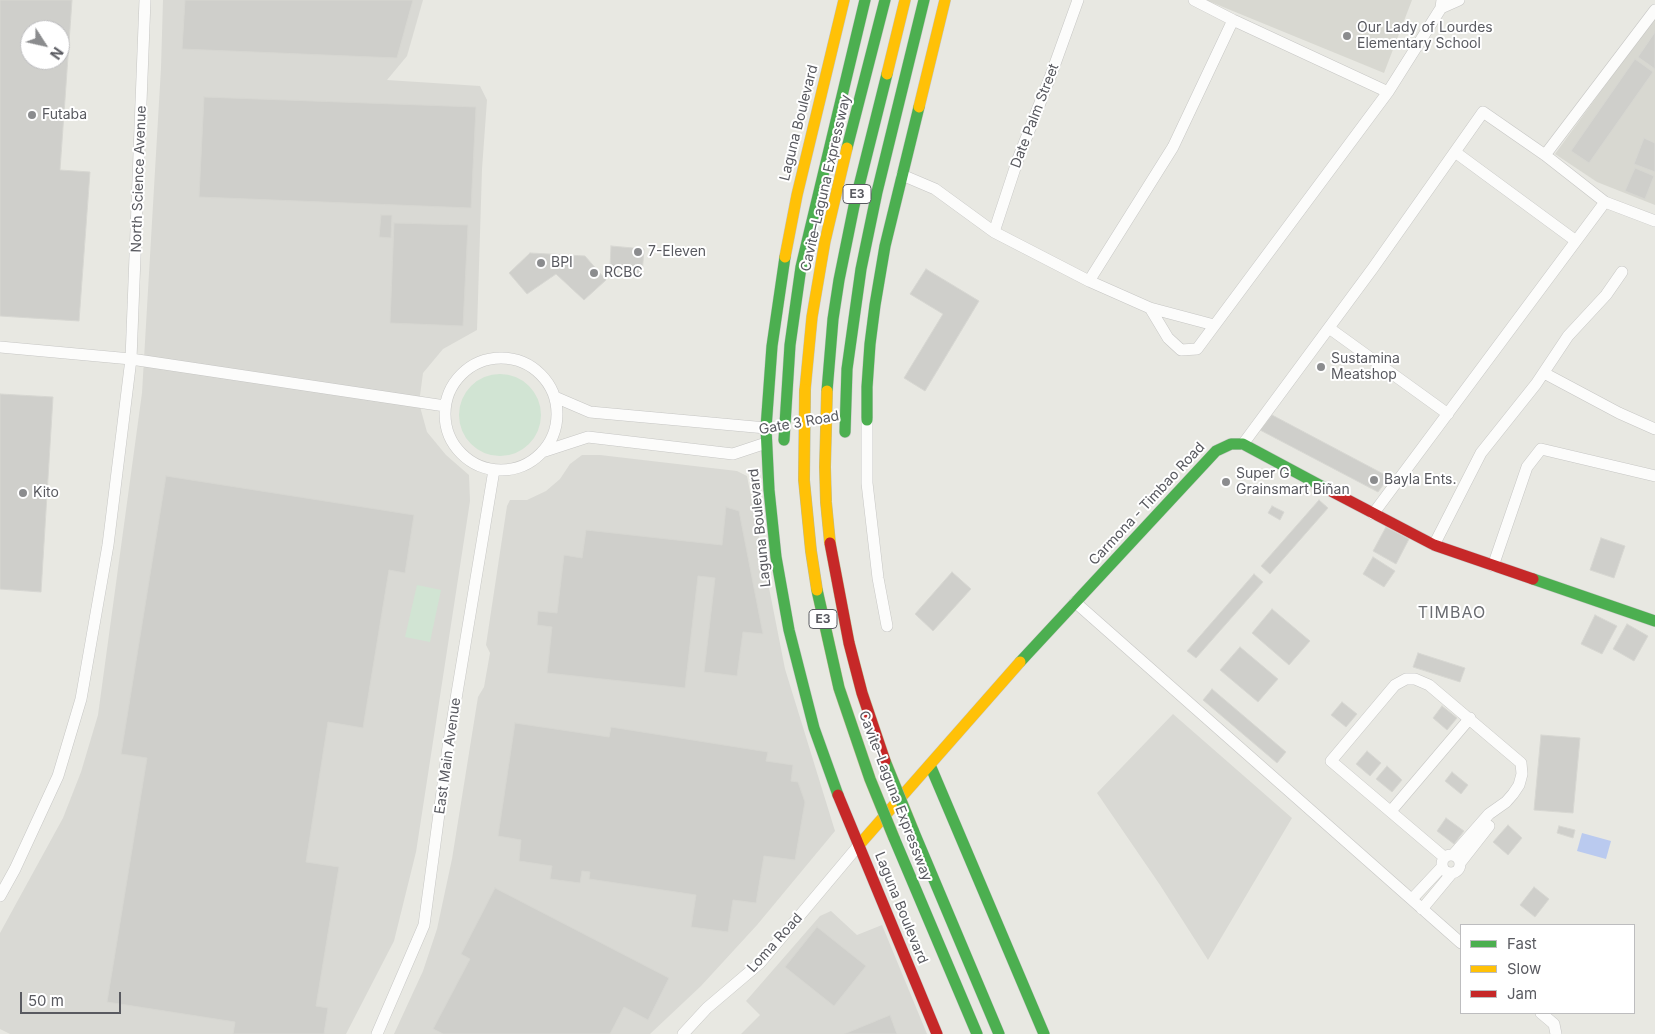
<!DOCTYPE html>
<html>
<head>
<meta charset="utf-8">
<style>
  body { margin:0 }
  #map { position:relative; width:1655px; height:1034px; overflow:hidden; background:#e8e8e2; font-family:Inter,sans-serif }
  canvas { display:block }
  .legend { position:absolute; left:1460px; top:924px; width:175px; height:90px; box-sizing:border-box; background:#fff; border:1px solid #bdbdbf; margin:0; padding:6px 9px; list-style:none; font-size:15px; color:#595a60 }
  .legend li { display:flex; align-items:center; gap:10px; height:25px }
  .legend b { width:25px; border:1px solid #bdbdbf }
  .north { position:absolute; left:20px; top:20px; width:50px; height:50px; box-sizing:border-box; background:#fff; border:1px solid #bdbdbf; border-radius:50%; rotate:125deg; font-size:14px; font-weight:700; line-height:20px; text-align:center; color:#595a60 }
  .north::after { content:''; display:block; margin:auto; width:18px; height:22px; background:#8b8c8e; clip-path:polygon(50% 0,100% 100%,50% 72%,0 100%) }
  .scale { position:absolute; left:20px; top:992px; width:101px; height:22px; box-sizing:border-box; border:2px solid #595a60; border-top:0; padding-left:6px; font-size:15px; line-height:18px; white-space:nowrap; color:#595a60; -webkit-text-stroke:4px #fff; paint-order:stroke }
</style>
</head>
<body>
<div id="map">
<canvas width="1655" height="1034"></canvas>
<ul class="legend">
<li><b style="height:6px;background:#4caf50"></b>Fast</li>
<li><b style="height:6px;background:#ffc107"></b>Slow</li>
<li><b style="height:6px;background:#c62828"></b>Jam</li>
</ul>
<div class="north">N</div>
<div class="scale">50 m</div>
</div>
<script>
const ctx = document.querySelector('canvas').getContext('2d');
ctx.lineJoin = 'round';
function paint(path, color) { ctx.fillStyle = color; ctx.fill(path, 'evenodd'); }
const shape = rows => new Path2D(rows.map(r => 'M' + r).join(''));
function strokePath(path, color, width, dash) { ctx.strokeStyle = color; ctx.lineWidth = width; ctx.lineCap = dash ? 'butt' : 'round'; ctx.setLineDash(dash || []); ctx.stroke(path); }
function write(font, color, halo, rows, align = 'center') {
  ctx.font = font + ' Inter,sans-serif'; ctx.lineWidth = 4; ctx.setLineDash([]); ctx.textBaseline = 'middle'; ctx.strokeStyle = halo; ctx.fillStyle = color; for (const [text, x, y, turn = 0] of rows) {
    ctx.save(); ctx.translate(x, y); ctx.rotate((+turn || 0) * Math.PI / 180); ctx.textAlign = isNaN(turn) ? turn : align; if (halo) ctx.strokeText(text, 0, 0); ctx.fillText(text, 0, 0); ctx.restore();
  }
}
paint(shape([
  [163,0,423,0,407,56,387,80,480,86,487,100,482,169,477,330,443,349,423,373,419,403,427,432,446,455,469,475,470,501,416,852,394,941,346,1034,10,1034,0,1029,0,933,63,818,81,772,98,715,142,393,161,68],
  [582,455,600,455,737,471,747,476,785,669,835,831,757,925,701,986,650,1034,394,1034,423,971,437,929,452,859,478,697,484,687,490,653,486,645,507,506,510,500,527,500,546,491,560,479,570,464],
  [1173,714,1292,818,1208,960,1160,885,1097,793],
  [831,911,857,935,882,925,927,1034,741,1034,760,1015,746,1001,820,916]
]), '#d9d9d4');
paint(shape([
  [1206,0,1412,0,1384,73],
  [1655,17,1655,205,1597,182,1555,154]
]), '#d8d8d1');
paint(shape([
  '459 415a41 41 0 1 1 82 0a41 41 0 1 1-82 0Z',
  [417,585,441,590,430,642,405,637]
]), '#d1e4d3');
paint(shape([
  [1582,833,1611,841,1606,859,1577,851]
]), '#bacaef');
const building = shape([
  [0,0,72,0,60,170,90,172,79,321,0,316,0,0],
  [30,30,60,30,60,60,30,60,30,30],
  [185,0,413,0,397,58,182,49,185,0],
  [1655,32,1655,69,1638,57,1655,32],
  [1635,59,1653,72,1589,163,1571,151,1635,59],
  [204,97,476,107,471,208,199,197,204,97],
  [1644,138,1655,143,1655,172,1634,164,1644,138],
  [1635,168,1654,176,1645,199,1625,191,1635,168],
  [381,215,392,215,391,238,379,237,381,215],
  [394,223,468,225,463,326,390,323,394,223],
  [611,246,644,249,642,275,626,275,626,266,610,267,611,246],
  [530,253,585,256,606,280,584,300,556,274,527,294,509,273,530,253],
  [926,269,979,301,925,391,904,378,943,314,910,294,926,269],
  [0,394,53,397,41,592,0,589,0,394],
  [1272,415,1389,477,1378,492,1260,430,1272,415],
  [166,476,414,515,405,573,389,570,363,728,328,722,306,862,339,867,316,1006,328,1008,324,1034,233,1034,235,1022,107,1002,147,758,121,754,166,476],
  [1319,500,1328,508,1270,574,1261,566,1319,500],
  [1272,506,1284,512,1280,520,1268,513,1272,506],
  [726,507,739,511,763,634,743,632,737,676,704,672,715,578,698,576,685,688,547,673,552,627,537,625,538,611,557,613,564,555,582,558,586,530,722,545,726,507],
  [1386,527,1409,539,1396,564,1373,551,1386,527],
  [1601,538,1625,546,1614,578,1590,570,1601,538],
  [1373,557,1395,571,1384,587,1363,574,1373,557],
  [952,572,971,589,933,631,915,614,952,572],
  [1254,574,1263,582,1196,658,1187,651,1254,574],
  [1272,609,1310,641,1289,665,1252,633,1272,609],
  [1595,615,1617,626,1602,654,1581,644,1595,615],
  [1627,624,1648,636,1634,661,1613,649,1627,624],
  [1240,647,1278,679,1258,702,1220,670,1240,647],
  [1418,653,1465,668,1460,682,1413,667,1418,653],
  [1212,689,1286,752,1277,763,1203,700,1212,689],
  [1342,702,1357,714,1346,727,1331,715,1342,702],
  [1442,706,1457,718,1447,730,1433,718,1442,706],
  [515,723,609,737,611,727,768,752,766,761,793,765,791,781,798,782,805,802,795,860,764,856,756,903,733,900,728,932,691,927,696,895,589,879,590,872,582,871,580,883,550,879,552,866,519,861,521,840,498,836,515,723],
  [1541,735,1580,738,1573,813,1534,810,1541,735],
  [1367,751,1381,763,1370,776,1356,764,1367,751],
  [1387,766,1402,780,1392,792,1376,779,1387,766],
  [1452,772,1468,785,1461,794,1445,781,1452,772],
  [1446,818,1464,831,1454,844,1437,831,1446,818],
  [1508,825,1522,838,1508,855,1493,842,1508,825],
  [1559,826,1575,830,1573,838,1557,833,1559,826],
  [1534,887,1549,899,1535,917,1520,905,1534,887],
  [495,888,669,978,648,1020,624,1007,610,1034,443,1034,433,1029,470,959,461,954,495,888],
  [817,927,866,966,834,1006,785,967,817,927],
  [890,1015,897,1034,844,1034,890,1015]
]);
paint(building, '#cfcfcb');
strokePath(building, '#d7d7d2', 1);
const street = shape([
  [1194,0,1233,20,1388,92],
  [1441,8,1459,0],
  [1455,152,1576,241],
  [1545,155,1655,10],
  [902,175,935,189,994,232,1089,281,1150,308,1214,325],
  [994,232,1018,159,1051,75,1078,0],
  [1089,281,1173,147,1233,20],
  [1150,308,1168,338,1181,350,1197,349,1388,92,1441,8,1442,0],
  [1329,328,1448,414],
  [0,347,131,359,445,406],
  '445 414a56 56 0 1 1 112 0a56 56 0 1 1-112 0Z',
  [1544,373,1619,413,1655,429],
  [555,397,590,412,766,428],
  [867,420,867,483,878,578,887,626],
  [1243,444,1373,268,1483,112,1545,155,1605,202,1655,221],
  [542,452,588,437,733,454,766,443],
  [1373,514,1605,202],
  [1434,545,1481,453,1536,384,1568,336,1606,295,1622,272],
  [1493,566,1527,467,1541,449,1655,476],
  [1075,602,1461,943],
  [1391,811,1470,718],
  '1442 864a9 9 0 1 1 18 0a9 9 0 1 1-18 0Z',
  [1444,857,1331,761,1395,685,1406,679,1415,679,1429,685,1521,763,1522,774,1519,785,1513,794,1506,802,1489,814,1453,855],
  [1460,863,1489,826],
  [0,896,15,869,58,776,81,699,108,545,131,359,145,0],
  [1412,899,1442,867],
  [1422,909,1452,873],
  [1541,1013,1554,1024,1556,1034],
  [377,1034,424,925,448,747,494,470],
  [683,1034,707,1008,760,963,859,845]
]);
const fast = shape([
  [847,148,885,0],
  [785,257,772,346,766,428,769,490,776,557,789,630,814,728,838,795],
  [827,391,833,319,839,280,854,206,887,74],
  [867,420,867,387,870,344,875,305,885,246,919,107],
  [845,432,847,369,861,269,877,192,924,0],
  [784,440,790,345,801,267,865,0],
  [1533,579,1655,621],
  [1020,662,1216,451,1231,444,1243,444,1327,489],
  [930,765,1044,1034],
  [913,830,999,1034],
  [894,838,977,1034]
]);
const slow = shape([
  [887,74,905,0],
  [919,107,945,0],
  [785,257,797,195,844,0],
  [805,390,812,317,825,241,847,148],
  [859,845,1020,662]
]);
const jam = shape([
  [1327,489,1434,545,1533,579],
  [838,795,937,1034]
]);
strokePath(street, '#c6c6c4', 12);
strokePath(fast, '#c5c5c4', 12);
strokePath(slow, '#c5c5c4', 12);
strokePath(jam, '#c5c5c4', 12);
strokePath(street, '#fcfcfb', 11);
strokePath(fast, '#4caf50', 11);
strokePath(slow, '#ffc107', 11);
strokePath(jam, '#c62828', 11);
const fastBridge = shape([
  [817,590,839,688,870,779,894,838],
  [885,761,913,830]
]);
const slowBridge = shape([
  [805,390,804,480,811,551,817,590],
  [827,391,825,467,826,502,830,543]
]);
const jamBridge = shape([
  [830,543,849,643,862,693,885,761]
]);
strokePath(fastBridge, '#bbb994', 12, []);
strokePath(slowBridge, '#bbb994', 12, []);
strokePath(jamBridge, '#bbb994', 12, []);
strokePath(fastBridge, '#4caf50', 11);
strokePath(slowBridge, '#ffc107', 11);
strokePath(jamBridge, '#c62828', 11);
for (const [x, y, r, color] of [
  [1347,36,5,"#8b8c8e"],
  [32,115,5,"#8b8c8e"],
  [638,252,5,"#8b8c8e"],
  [541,263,5,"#8b8c8e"],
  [594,273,5,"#8b8c8e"],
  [1321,367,5,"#8b8c8e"],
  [1374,480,5,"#8b8c8e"],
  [1226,482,5,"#8b8c8e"],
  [23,493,5,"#8b8c8e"]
]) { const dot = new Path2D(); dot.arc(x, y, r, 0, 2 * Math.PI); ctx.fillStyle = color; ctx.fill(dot); strokePath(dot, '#fff', 2); }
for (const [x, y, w] of [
  [857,194,28],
  [823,619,28]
]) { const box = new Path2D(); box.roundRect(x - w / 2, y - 9.5, w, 19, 4); ctx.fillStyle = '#fff'; ctx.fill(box); strokePath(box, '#595a60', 1); }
write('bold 12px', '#595a60', null, [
  ["E3",857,194],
  ["E3",823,619]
]);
write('14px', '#595a60', '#fff', [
  ["Our Lady of Lourdes",1357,28],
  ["Elementary School",1357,44],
  ["Futaba",42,115],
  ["7-Eleven",648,252],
  ["BPI",551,263],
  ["RCBC",604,273],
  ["Sustamina",1331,359],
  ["Meatshop",1331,375],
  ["Super G",1236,474],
  ["Grainsmart Biñan",1236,490],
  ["Bayla Ents.",1384,480],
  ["Kito",33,493]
], 'left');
write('14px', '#595a60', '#fff', [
  ["Date Palm Street",1035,116,-69],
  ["Laguna Boulevard",799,123,-76],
  ["North Science Avenue",139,179,-88],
  ["Cavite–Laguna Expressway",826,183,-77],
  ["Gate 3 Road",799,423,-10],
  ["Carmona - Timbao Road",1147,504,-47],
  ["Laguna Boulevard",760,528,-96],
  ["East Main Avenue",448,756,-82],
  ["Cavite–Laguna Expressway",895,796,69],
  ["Laguna Boulevard",901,908,68],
  ["Loma Road",775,943,-48]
]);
ctx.letterSpacing = '1px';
write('16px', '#6a6c71', '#fff', [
  ["TIMBAO",1452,613]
]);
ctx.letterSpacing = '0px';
</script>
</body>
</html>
